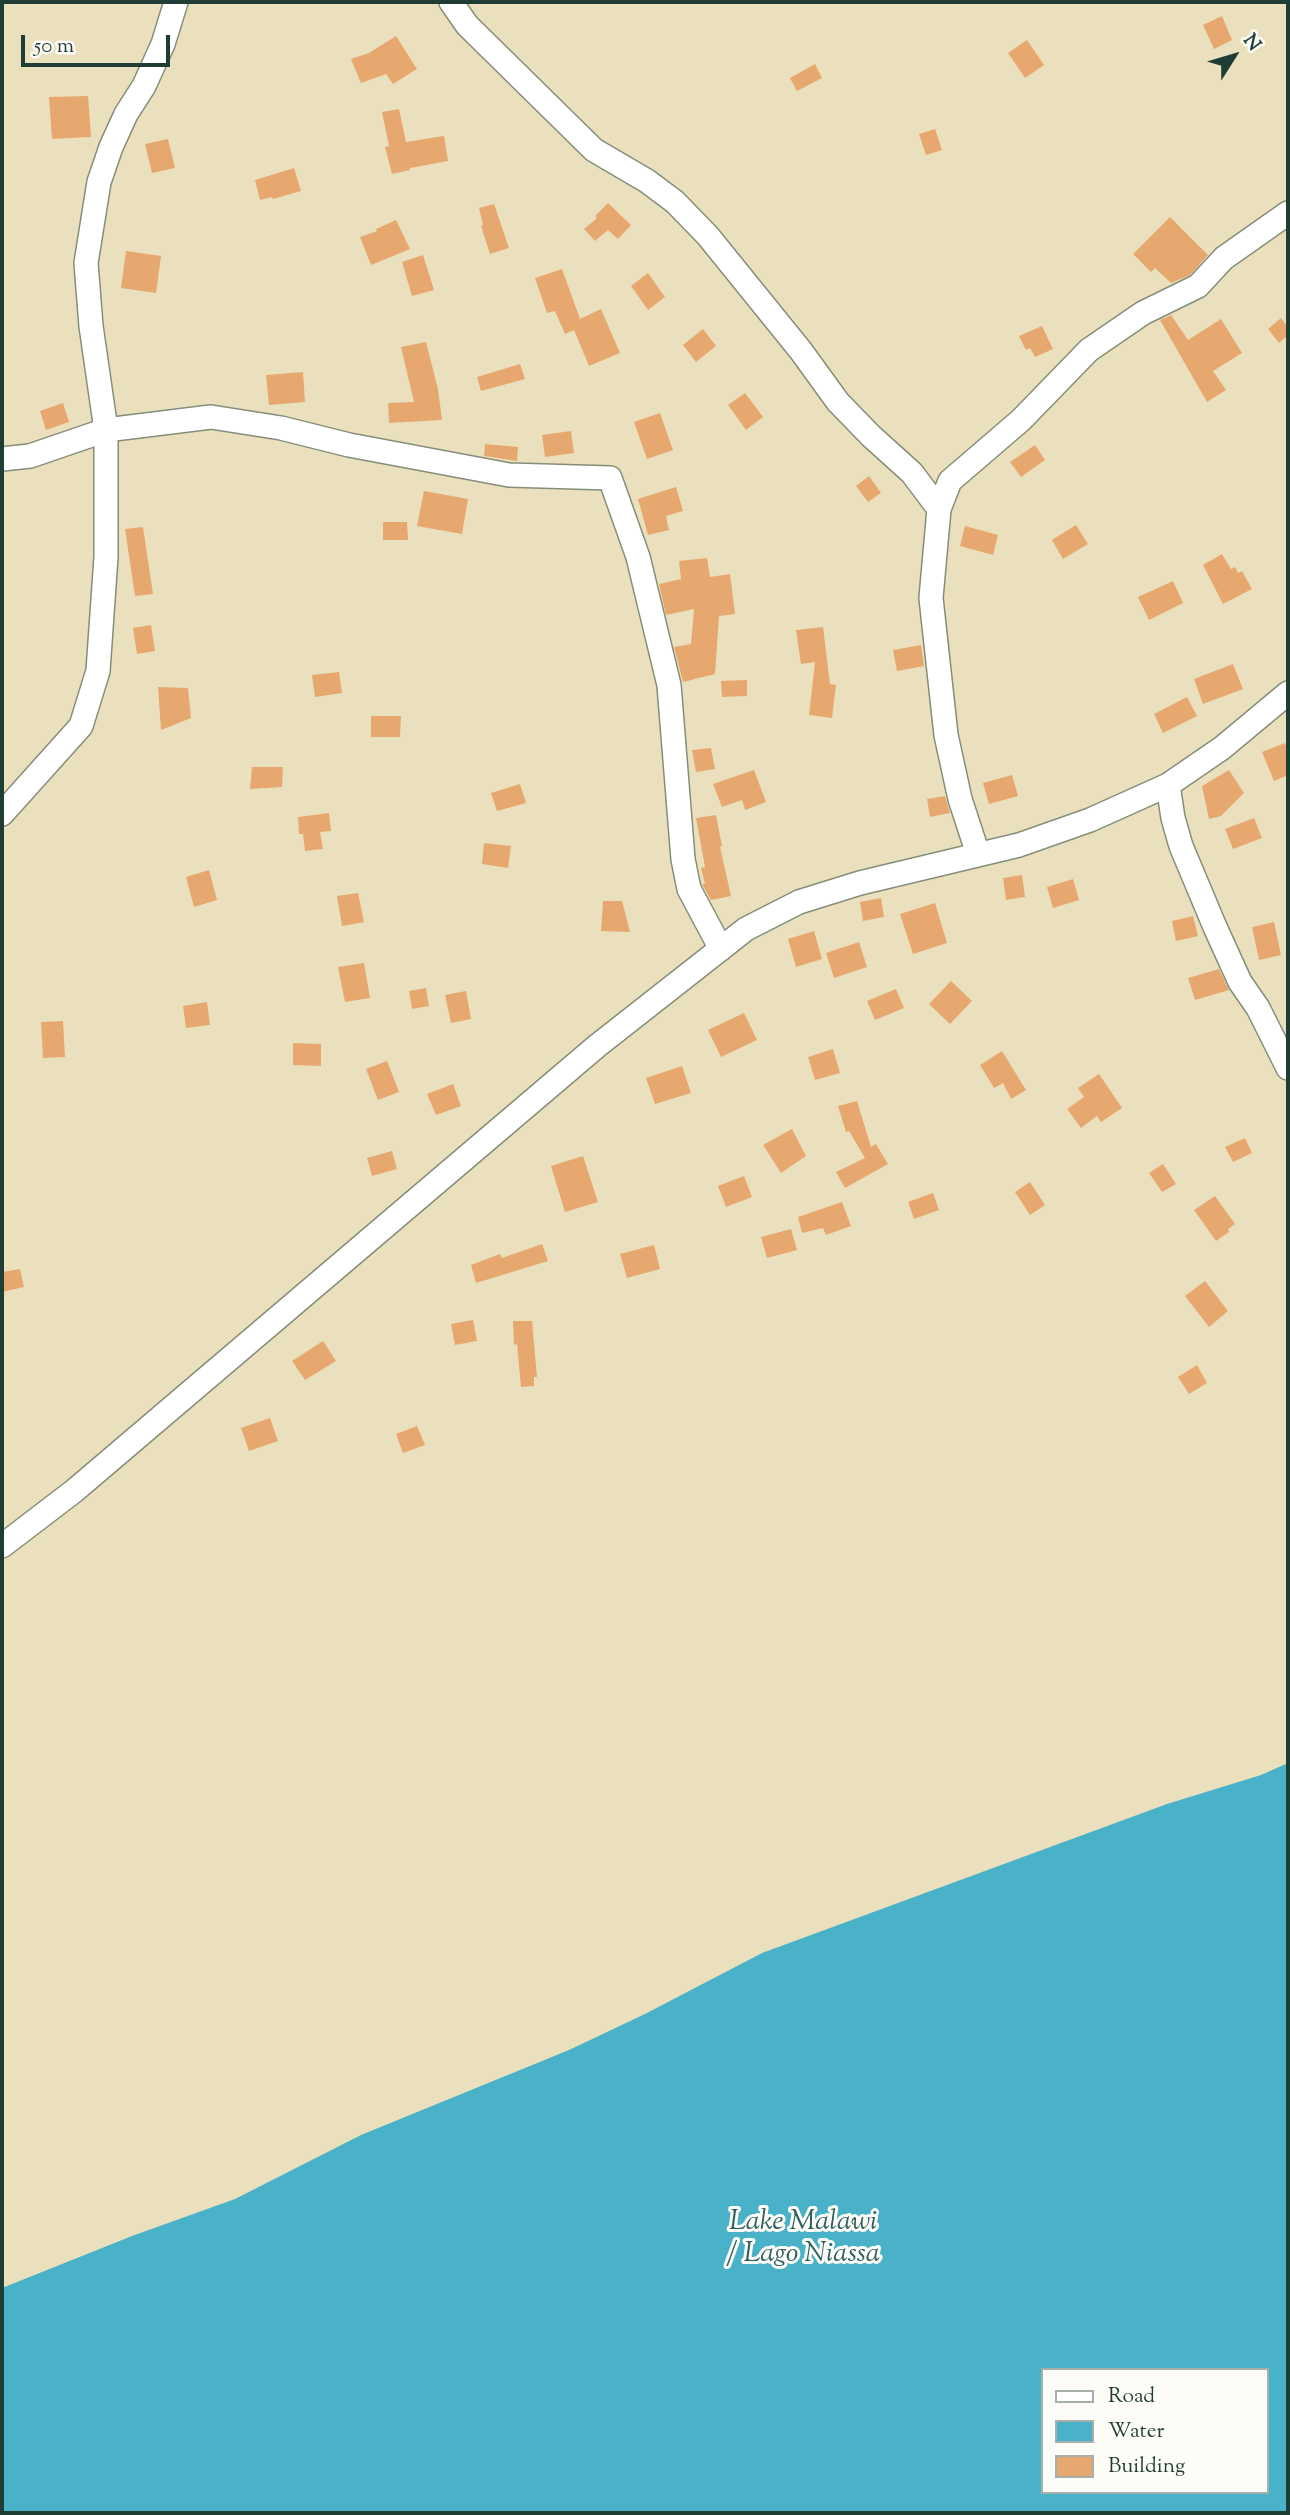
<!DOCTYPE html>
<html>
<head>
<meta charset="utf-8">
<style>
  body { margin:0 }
  #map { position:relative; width:1290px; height:2515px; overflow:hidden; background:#ebe0bd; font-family:"Sorts Mill Goudy",serif }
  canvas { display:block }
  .frame { position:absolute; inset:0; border:4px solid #1f3d34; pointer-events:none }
  .legend { position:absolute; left:1041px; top:2368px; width:228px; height:126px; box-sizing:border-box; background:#fdfcf7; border:2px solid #a4b0a9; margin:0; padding:9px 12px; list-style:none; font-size:21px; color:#1f3d34 }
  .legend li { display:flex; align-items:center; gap:14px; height:35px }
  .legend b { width:35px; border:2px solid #a4b0a9 }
  .north { position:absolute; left:1199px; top:21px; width:70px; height:70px; -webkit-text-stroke:5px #fdfcf7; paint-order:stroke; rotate:53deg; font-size:19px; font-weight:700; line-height:28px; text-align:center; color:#1f3d34 }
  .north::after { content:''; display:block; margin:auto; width:24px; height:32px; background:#1f3d34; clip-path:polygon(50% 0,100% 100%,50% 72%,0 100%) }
  .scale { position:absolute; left:21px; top:35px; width:149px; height:32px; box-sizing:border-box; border:4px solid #1f3d34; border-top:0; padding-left:9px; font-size:21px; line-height:24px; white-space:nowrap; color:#1f3d34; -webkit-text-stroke:5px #fdfcf7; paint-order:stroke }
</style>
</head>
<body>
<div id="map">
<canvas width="1290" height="2515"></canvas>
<div class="frame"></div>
<ul class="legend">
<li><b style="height:9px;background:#fff"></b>Road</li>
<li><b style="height:19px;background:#4ab2c8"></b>Water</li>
<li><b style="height:19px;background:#e6a86f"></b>Building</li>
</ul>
<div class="north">N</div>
<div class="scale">50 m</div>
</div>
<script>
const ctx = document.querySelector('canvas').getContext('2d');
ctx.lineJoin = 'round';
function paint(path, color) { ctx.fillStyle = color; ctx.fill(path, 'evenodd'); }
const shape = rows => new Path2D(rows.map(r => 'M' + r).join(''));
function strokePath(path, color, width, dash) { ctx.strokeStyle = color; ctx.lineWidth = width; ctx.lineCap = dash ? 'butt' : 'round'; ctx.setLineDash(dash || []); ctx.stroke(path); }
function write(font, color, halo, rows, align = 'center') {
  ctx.font = font + ' "Sorts Mill Goudy",serif'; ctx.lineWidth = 6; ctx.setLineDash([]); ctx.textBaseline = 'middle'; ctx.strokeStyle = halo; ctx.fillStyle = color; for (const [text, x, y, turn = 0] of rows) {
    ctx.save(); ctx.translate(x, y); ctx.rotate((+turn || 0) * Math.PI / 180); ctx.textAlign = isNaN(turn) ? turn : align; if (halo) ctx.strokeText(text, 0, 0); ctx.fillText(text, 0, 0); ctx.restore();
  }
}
paint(shape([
  [1288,1763,1288,2513,2,2513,2,2288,132,2236,235,2199,361,2135,569,2050,645,2014,762,1953,1167,1804,1261,1775],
  [1043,2370,1267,2370,1267,2492,1043,2492]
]), '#4ab2c8');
paint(shape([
  [1222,16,1232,40,1214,49,1203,25],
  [396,36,417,69,393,84,386,74,361,83,351,59,369,53],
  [1027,40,1044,65,1025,78,1008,53],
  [815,64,822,78,797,91,790,78],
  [88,96,91,137,52,139,49,97],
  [399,109,406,142,444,136,448,161,410,168,410,170,392,174,385,147,389,146,382,112],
  [935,129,942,150,926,155,919,134],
  [168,139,175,168,152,173,145,144],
  [294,168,301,191,273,199,272,197,260,200,255,180],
  [608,203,631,225,618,239,608,230,595,241,584,229,597,218,595,216],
  [494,204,509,248,490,254,481,226,483,225,479,208],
  [1170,217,1208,255,1190,275,1171,283,1155,268,1151,272,1133,254],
  [396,220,410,249,371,265,360,237,377,231,376,229],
  [126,251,161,256,156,293,121,288],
  [423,255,434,290,412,296,402,262],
  [562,269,580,319,601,309,620,353,589,366,574,330,565,334,555,311,547,313,535,278],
  [648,273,665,297,648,310,631,286],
  [1171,315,1188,340,1221,319,1242,353,1213,371,1226,390,1207,402,1160,320],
  [1281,318,1288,328,1288,335,1279,343,1268,329],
  [1042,326,1053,349,1035,357,1030,348,1026,350,1019,336],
  [703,329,716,346,696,362,683,345],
  [426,342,438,389,442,420,389,423,388,403,414,402,401,347],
  [520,364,525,379,481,391,477,377],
  [303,372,305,402,269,405,266,375],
  [745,393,763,417,746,430,728,405],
  [63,403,69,422,46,430,40,411],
  [660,413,673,450,647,459,634,422],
  [571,431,574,453,545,457,542,435],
  [485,444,518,447,517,461,484,456],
  [1035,445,1045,460,1021,477,1010,462],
  [869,476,881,493,868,502,856,486],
  [676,487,683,511,666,516,669,530,648,535,638,499],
  [424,491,468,499,462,534,417,526],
  [383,522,407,522,408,540,383,540],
  [1076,525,1088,544,1063,559,1052,540],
  [965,526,998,535,993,555,960,546],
  [143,527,153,594,135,596,125,529],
  [1222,554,1231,569,1235,567,1238,573,1242,571,1252,589,1223,604,1203,565],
  [707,558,710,577,730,574,735,614,719,616,715,674,683,682,674,647,691,644,694,609,666,615,659,584,681,579,679,561],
  [1173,581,1183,603,1149,620,1138,597],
  [151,625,155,651,137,654,133,628],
  [823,627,830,684,836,685,832,718,809,715,815,662,801,664,796,630],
  [921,645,924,666,897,671,893,650],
  [1233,664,1243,689,1203,704,1194,679],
  [339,672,342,693,315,697,312,675],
  [747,680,747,696,722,697,721,681],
  [158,687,188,688,191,718,161,730],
  [1187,697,1197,716,1163,733,1154,714],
  [371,716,401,716,400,737,371,737],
  [1285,743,1288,752,1288,775,1274,781,1262,752],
  [711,748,715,769,696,772,692,750],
  [252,767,283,767,282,787,250,789],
  [754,770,766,802,745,810,742,800,722,807,713,784],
  [1229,770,1244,793,1221,816,1209,819,1202,786],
  [1012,775,1018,796,989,804,983,783],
  [520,784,526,803,497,811,491,793],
  [945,796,950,813,930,817,927,799],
  [329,813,331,831,320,832,323,849,305,851,303,834,299,834,298,817],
  [716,815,722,846,720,847,731,896,711,900,702,884,705,884,701,868,705,867,696,818],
  [1254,818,1262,838,1233,849,1225,829],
  [484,843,511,846,508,868,482,864],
  [209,870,217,900,194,907,186,877],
  [1022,875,1025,897,1006,900,1003,878],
  [1073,879,1079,900,1053,908,1047,887],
  [358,893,364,922,342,926,337,896],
  [881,898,884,917,863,921,860,902],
  [603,901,622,901,630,932,601,931],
  [935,903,947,943,913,954,900,914],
  [1193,916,1198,936,1176,941,1172,921],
  [1274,922,1281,955,1259,960,1252,927],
  [814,931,822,959,796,967,788,939],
  [859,942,867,967,834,978,826,953],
  [364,963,370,998,345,1002,338,967],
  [1219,969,1229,990,1195,1000,1188,978],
  [951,981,972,1001,950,1024,929,1004],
  [426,988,429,1006,412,1009,409,991],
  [896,989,904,1008,875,1020,867,1001],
  [466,991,471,1019,451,1023,445,995],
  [207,1002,210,1025,186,1028,183,1006],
  [744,1013,757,1040,721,1057,708,1030],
  [63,1021,65,1057,43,1058,41,1022],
  [293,1043,321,1044,321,1066,293,1065],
  [833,1049,840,1073,815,1080,808,1057],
  [1002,1051,1026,1090,1011,1099,1003,1083,994,1088,980,1065],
  [387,1061,399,1092,378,1100,366,1069],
  [682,1066,691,1093,655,1104,646,1078],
  [1099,1074,1122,1108,1101,1122,1097,1116,1081,1128,1067,1109,1084,1097,1078,1088],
  [453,1084,461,1106,436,1115,427,1094],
  [857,1101,871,1147,876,1144,888,1164,845,1188,836,1172,865,1158,849,1131,846,1132,838,1106],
  [792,1129,806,1156,781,1173,763,1145],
  [1245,1138,1252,1153,1233,1162,1225,1147],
  [392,1151,397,1169,372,1176,367,1158],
  [583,1156,598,1202,565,1212,551,1166],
  [1163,1164,1176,1184,1162,1192,1149,1173],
  [744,1176,752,1197,726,1207,718,1186],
  [1030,1182,1045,1205,1030,1215,1015,1192],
  [933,1193,939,1210,914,1219,908,1202],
  [1215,1196,1235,1224,1228,1229,1229,1232,1216,1241,1194,1210],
  [842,1202,851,1226,826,1235,823,1228,802,1233,798,1217],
  [791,1229,797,1250,767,1258,761,1237],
  [542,1244,548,1261,476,1283,471,1265,500,1254,502,1258],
  [654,1245,660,1269,627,1278,620,1254],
  [20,1269,24,1287,2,1292,2,1272],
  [1205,1281,1228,1311,1209,1327,1185,1296],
  [473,1320,477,1341,455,1345,451,1324],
  [513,1321,532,1321,537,1377,534,1377,534,1386,521,1387,517,1344,514,1345],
  [323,1341,336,1361,305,1380,292,1361],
  [1197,1365,1207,1383,1189,1394,1178,1377],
  [270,1418,278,1441,249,1451,241,1428],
  [417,1426,425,1445,403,1453,396,1434]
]), '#e6a86f');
const minor = shape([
  [451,2,467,25,594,150,647,181,675,202,708,236,801,351,838,402,871,436,912,473,939,509],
  [2,459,30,456,106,430,211,417,281,428,349,445,509,475,610,478,638,557,669,685,683,859,689,889,721,949],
  [1168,785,1173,818,1181,846,1215,927,1240,982,1258,1008,1288,1068],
  [2,814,81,726,98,671,106,557,106,430,91,326,86,263,99,182,111,147,126,114,144,86,163,44,176,2],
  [978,854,960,799,946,735,931,598,939,509,950,481,1021,420,1089,350,1143,313,1198,286,1224,258,1288,213],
  [2,1546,74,1491,597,1046,746,929,799,902,860,883,1019,845,1090,820,1168,785,1222,748,1288,693]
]);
strokePath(minor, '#858e78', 26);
strokePath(minor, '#fff', 23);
write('italic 28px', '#2c6060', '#fdfcf7', [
  ["Lake Malawi",803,2224],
  ["/ Lago Niassa",803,2256]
]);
</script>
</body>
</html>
